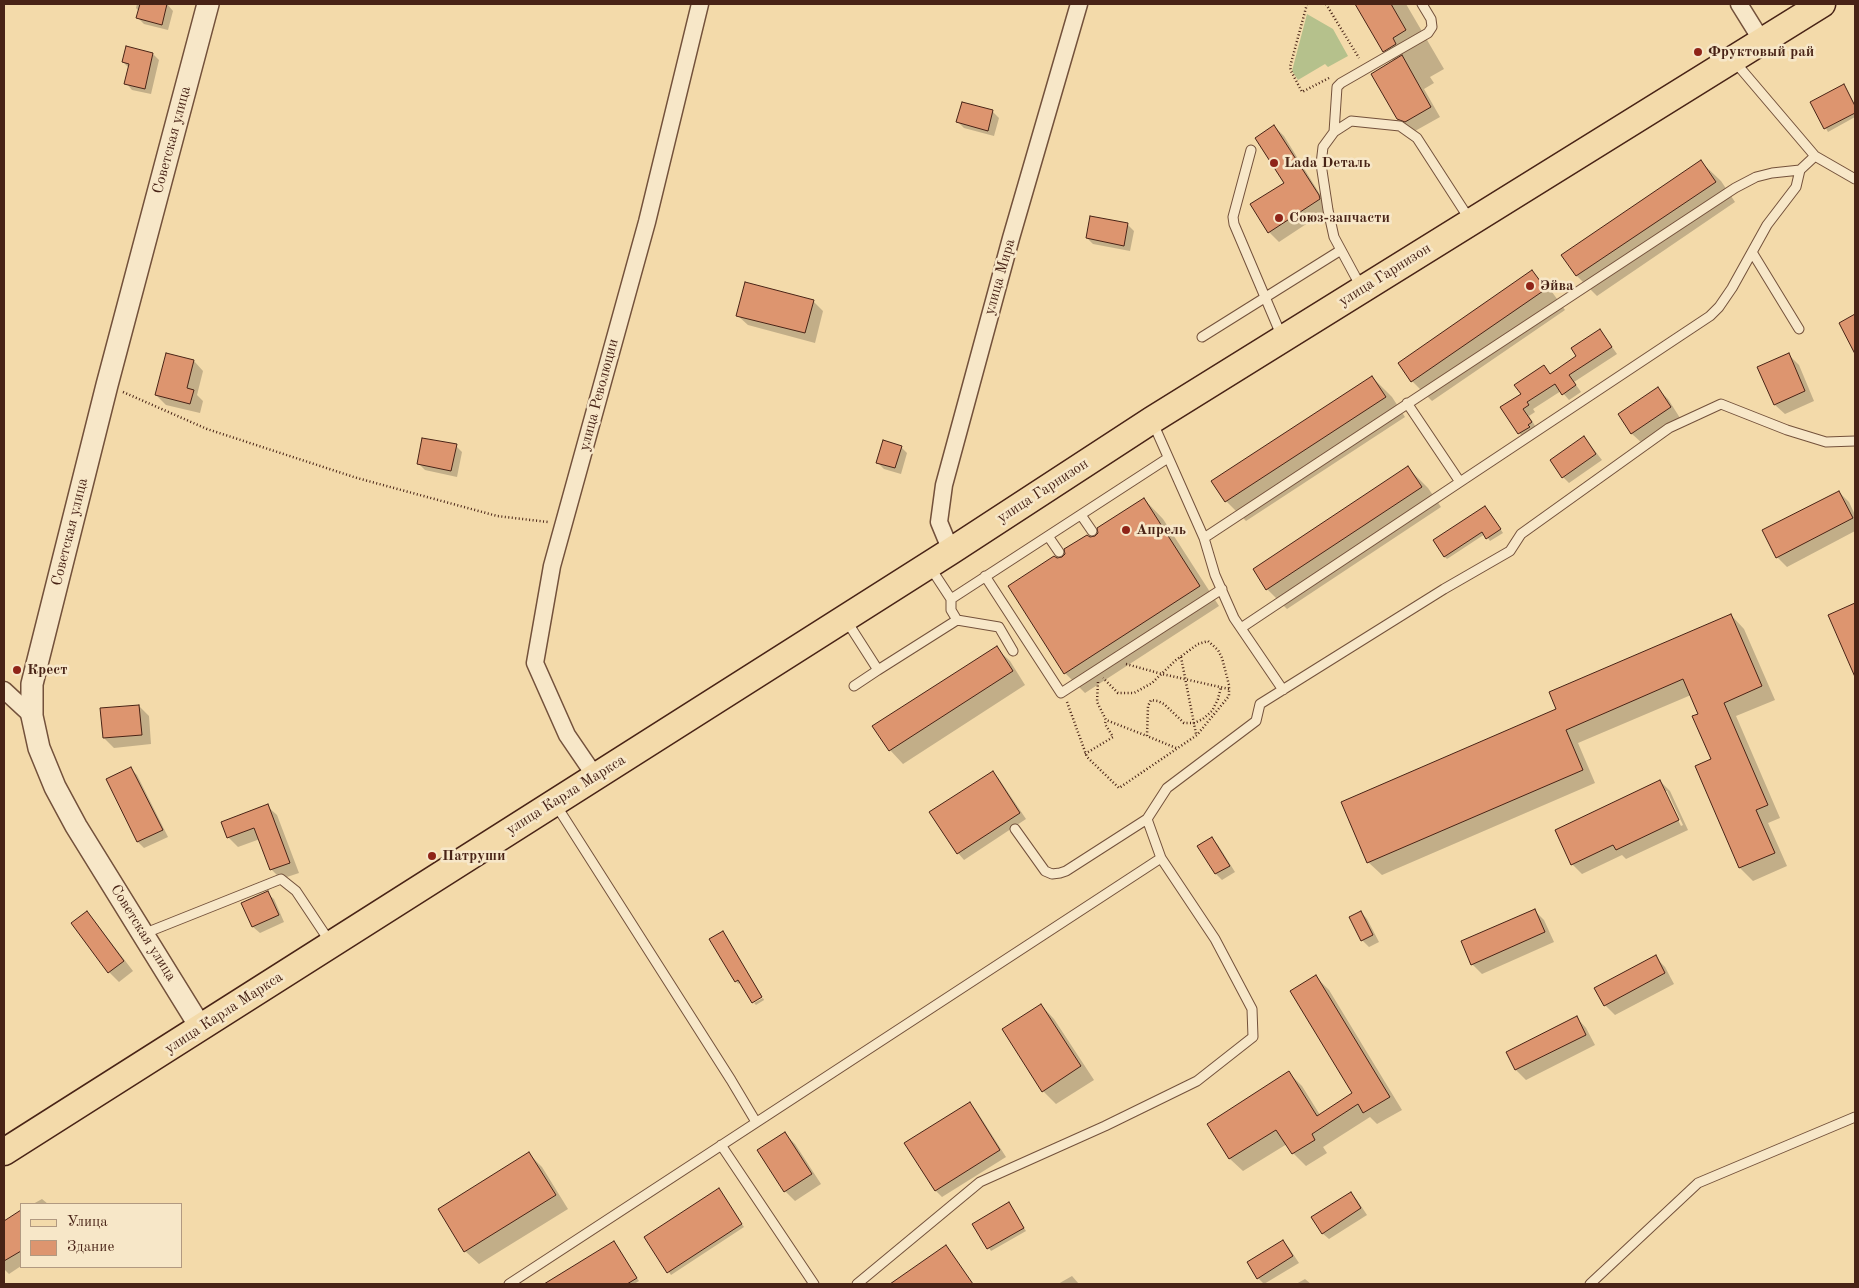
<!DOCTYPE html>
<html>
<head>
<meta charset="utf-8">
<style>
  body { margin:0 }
  #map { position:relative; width:1859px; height:1288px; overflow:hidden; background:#f3daaa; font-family:"Old Standard TT",serif }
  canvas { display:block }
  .frame { position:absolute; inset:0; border:5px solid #482316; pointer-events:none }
  .legend { position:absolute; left:20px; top:1203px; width:162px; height:65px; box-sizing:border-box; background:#f7e7c8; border:1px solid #b19981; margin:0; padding:6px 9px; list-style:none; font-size:15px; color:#482316 }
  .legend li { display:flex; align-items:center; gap:10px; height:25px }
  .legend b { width:25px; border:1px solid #b19981 }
</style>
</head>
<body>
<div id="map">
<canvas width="1859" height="1288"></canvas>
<div class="frame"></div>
<ul class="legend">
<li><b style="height:6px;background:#f3daaa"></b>Улица</li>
<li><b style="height:14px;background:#dd956f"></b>Здание</li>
</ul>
</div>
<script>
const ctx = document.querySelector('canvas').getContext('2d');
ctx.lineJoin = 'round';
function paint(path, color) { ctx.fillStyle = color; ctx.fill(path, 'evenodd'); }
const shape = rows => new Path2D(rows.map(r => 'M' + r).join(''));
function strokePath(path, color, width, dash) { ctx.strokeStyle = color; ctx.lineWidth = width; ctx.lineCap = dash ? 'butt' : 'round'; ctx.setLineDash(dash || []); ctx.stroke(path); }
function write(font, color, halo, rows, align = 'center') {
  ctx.font = font + ' "Old Standard TT",serif'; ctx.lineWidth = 5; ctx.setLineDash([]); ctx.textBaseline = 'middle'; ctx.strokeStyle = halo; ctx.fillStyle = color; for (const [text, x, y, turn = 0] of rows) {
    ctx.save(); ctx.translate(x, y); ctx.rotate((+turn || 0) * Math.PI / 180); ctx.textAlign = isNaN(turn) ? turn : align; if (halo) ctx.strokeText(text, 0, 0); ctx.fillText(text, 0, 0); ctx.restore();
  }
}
paint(shape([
  [1307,14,1333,29,1348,56,1328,67,1325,64,1298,80,1292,71]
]), '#b5c18c');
paint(shape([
  [137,4,167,4,173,11,168,30,144,24,138,18,139,11,136,8],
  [1357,4,1406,4,1444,69,1430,77,1434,83,1424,89,1440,117,1415,131,1408,129,1398,119,1394,61,1384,51],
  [127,48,153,54,159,60,151,94,132,90,126,83,129,68,123,62],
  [1844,86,1855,105,1855,117,1828,132,1812,103],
  [963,103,993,112,999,118,994,136,964,128,958,122],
  [1274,126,1284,136,1329,209,1279,242,1269,232,1285,183],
  [1701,162,1721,181,1735,202,1597,296,1577,276,1563,255],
  [1091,218,1128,225,1134,231,1130,251,1093,244,1087,238],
  [1532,272,1552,292,1565,310,1432,401,1412,381],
  [813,301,823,311,815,343,748,325,738,316],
  [1600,330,1617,354,1574,382,1581,392,1569,400,1561,391,1533,409,1535,412,1529,416,1537,429,1526,440,1519,433,1502,408,1522,394,1544,366,1551,375,1578,356],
  [1789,355,1799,365,1814,401,1785,414,1775,405],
  [194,361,203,371,197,395,203,401,200,413,166,405,156,395],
  [1372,377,1392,397,1405,417,1246,521,1226,501],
  [1658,389,1668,399,1680,418,1642,443,1632,434,1620,415],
  [1584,437,1602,460,1569,483,1563,477],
  [456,446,462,452,457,477,425,470,418,463],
  [901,447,907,453,901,474,884,469,877,462],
  [1408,468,1428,488,1441,507,1287,609,1267,589],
  [1839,492,1849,502,1855,515,1855,531,1787,567,1777,557],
  [1144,499,1163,519,1219,606,1085,693,1065,673,1056,559,1063,559,1089,538,1096,538],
  [1488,510,1503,533,1490,541,1485,534,1447,559,1444,556],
  [1855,604,1855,674,1830,615],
  [1731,615,1744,629,1775,700,1736,716,1780,818,1768,823,1787,866,1753,881,1740,868,1697,766,1713,760,1700,715,1691,695,1578,743,1595,783,1382,875,1368,862,1558,709],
  [996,648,1010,661,1025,685,903,764,890,750],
  [139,706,149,716,151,744,114,748,104,738],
  [131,769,137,775,168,837,144,848,138,842],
  [993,772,999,779,1026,819,964,860,958,853],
  [1660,781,1670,791,1688,830,1626,859,1622,855,1582,874,1572,864],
  [1664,791,1667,791,1683,825,1681,826],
  [267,806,277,815,299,873,281,879,271,869,260,839,238,847,228,837],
  [1212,838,1218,845,1235,872,1222,880,1216,874,1199,846],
  [267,893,274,899,284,922,260,933,253,927,243,904],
  [1534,910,1544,920,1554,942,1482,974,1472,964],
  [1361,912,1367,919,1379,942,1369,947,1362,940,1351,918],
  [87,913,96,923,133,971,119,982,109,972],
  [725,936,762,996,753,1001,741,982,738,984,736,981],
  [1655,957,1665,967,1674,984,1615,1015,1605,1005],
  [1316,977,1329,990,1402,1110,1377,1124,1370,1117,1323,1147,1327,1153,1306,1166,1293,1153,1287,1144,1243,1171,1230,1159,1209,1124,1289,1073,1302,1086,1320,1115,1354,1094],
  [763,998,764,1000,756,1005,754,1003],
  [1041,1005,1054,1019,1094,1080,1056,1104,1043,1091],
  [1577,1018,1586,1028,1595,1045,1526,1080,1516,1070,1508,1052],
  [970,1104,976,1110,1006,1157,942,1197,936,1191,906,1144],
  [785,1134,795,1144,821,1184,795,1201,785,1191],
  [529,1154,542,1167,568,1209,479,1264,465,1251],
  [721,1193,744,1227,671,1275,645,1238],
  [1351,1193,1357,1200,1367,1215,1329,1239,1322,1233],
  [42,1199,48,1204,33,1204],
  [1009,1204,1026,1231,991,1251,974,1225],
  [21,1211,21,1266,9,1274,4,1269,4,1222],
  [1283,1241,1289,1248,1299,1263,1264,1284,1258,1278],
  [614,1242,639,1281,634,1284,547,1284],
  [946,1247,972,1283,892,1284],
  [1072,1276,1079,1284,1058,1284],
  [1305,1279,1311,1284,1296,1284]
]), '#0003');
const building = shape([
  [140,4,167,4,162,25,136,18,140,4],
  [1355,4,1391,4,1406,30,1393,38,1396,44,1383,52,1355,4],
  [126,46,153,53,145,89,124,84,129,64,122,62,126,46],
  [1402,55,1431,107,1405,122,1397,119,1371,74,1402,55],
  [1844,84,1855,106,1855,113,1824,129,1810,102,1844,84],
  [962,102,993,110,988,131,956,122,962,102],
  [1274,125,1319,195,1320,199,1268,233,1250,204,1284,183,1255,138,1274,125],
  [1701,160,1716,182,1576,276,1561,255,1701,160],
  [1090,216,1128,223,1124,246,1086,238,1090,216],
  [1532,270,1546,289,1411,382,1398,363,1532,270],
  [745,282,814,300,805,333,736,316,745,282],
  [1855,314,1855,354,1839,323,1855,314],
  [1600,329,1612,347,1569,375,1576,385,1562,395,1555,384,1527,402,1529,405,1523,409,1532,422,1528,425,1530,427,1518,434,1500,407,1521,394,1514,385,1544,365,1550,374,1576,356,1571,348,1600,329],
  [166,353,194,360,187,388,194,390,190,404,155,395,166,353],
  [1789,353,1805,391,1774,405,1757,367,1789,353],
  [1372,376,1386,397,1225,502,1211,481,1372,376],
  [1658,387,1671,407,1631,434,1618,414,1658,387],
  [1584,436,1596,454,1562,478,1550,460,1584,436],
  [422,438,457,444,451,471,417,464,422,438],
  [883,440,902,446,895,468,876,463,883,440],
  [1408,466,1422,487,1266,590,1253,569,1408,466],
  [1839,491,1853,518,1776,558,1762,530,1839,491],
  [1144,498,1200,586,1064,674,1008,586,1054,556,1057,558,1062,557,1065,554,1064,549,1087,535,1090,537,1095,536,1098,533,1097,528,1144,498],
  [1485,506,1501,529,1486,539,1482,532,1444,557,1433,540,1485,506],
  [1855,603,1855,677,1828,615,1855,603],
  [1731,614,1762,686,1724,703,1768,805,1756,810,1775,853,1739,868,1695,766,1711,759,1692,716,1698,714,1683,679,1566,730,1583,770,1367,863,1341,802,1556,709,1549,692,1731,614],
  [997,646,1013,671,889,751,872,726,997,646],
  [139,705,142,735,103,738,100,708,139,705],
  [131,767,163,830,137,842,106,779,131,767],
  [993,771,1020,813,957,854,929,812,993,771],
  [1660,780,1679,820,1616,850,1613,845,1571,865,1555,830,1660,780],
  [268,804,290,863,270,870,254,828,227,838,221,822,268,804],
  [1212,837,1230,866,1215,874,1197,846,1212,837],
  [268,891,279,915,252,927,241,903,268,891],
  [1535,909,1545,932,1471,965,1461,941,1535,909],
  [87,911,124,961,108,973,71,923,87,911],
  [1361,911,1373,935,1361,941,1349,917,1361,911],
  [723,931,762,997,752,1003,738,980,735,982,709,939,723,931],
  [1656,955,1665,973,1604,1006,1594,988,1656,955],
  [1316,975,1390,1097,1363,1113,1358,1104,1312,1134,1315,1140,1292,1154,1276,1130,1229,1159,1207,1124,1289,1071,1317,1116,1352,1093,1290,991,1316,975],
  [1041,1004,1081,1066,1042,1092,1002,1029,1041,1004],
  [1577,1016,1586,1035,1515,1070,1506,1052,1577,1016],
  [970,1102,1000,1150,935,1191,904,1143,970,1102],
  [785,1132,812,1174,784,1192,757,1150,785,1132],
  [529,1152,556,1195,464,1252,438,1209,529,1152],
  [719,1188,742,1224,667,1273,644,1237,719,1188],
  [1351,1192,1361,1208,1322,1234,1311,1217,1351,1192],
  [1009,1202,1024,1228,987,1249,972,1224,1009,1202],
  [21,1210,21,1251,4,1261,4,1221,21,1210],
  [1283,1240,1293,1256,1257,1279,1247,1262,1283,1240],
  [614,1241,637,1278,627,1284,544,1284,614,1241],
  [946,1245,973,1284,890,1284,946,1245]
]);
paint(building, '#dd956f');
strokePath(building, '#482316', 1);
const service = shape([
  [1735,62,1815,156,1855,179],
  [1334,132,1337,87,1341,83,1428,33,1432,27,1431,19,1422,4],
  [1251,150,1233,217,1234,224,1282,337],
  [1361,287,1334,237,1328,210,1321,164,1323,147,1334,132,1351,121,1400,126,1417,138,1470,220],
  [1799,329,1752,252,1767,225,1796,187,1800,170],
  [1202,337,1341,250],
  [1153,423,1204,538,1735,188,1756,177,1772,173,1800,170,1815,156],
  [1460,482,1710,316,1719,307,1732,288,1752,252],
  [1081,515,1092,531],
  [1048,536,1059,552],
  [1204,538,1215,575,1234,618,1283,690],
  [930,567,951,599,1168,458],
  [985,576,1061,693,1222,589],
  [846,620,878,670,957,620,951,610,951,599],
  [957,620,999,627,1013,651],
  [1241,628,1460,482,1407,403],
  [854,686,878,670],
  [556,805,731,1080,756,1122],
  [1015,829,1045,871,1052,874,1060,873,1066,871,1147,819],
  [143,934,281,879,296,891,330,942],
  [721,1145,814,1284],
  [509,1284,1161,858],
  [857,1284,980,1182,1105,1126,1197,1081,1253,1037,1252,1009,1215,939,1161,858,1147,819,1167,788,1256,721,1260,704,1444,589,1510,551,1521,534,1669,428,1721,404,1787,430,1826,442,1855,441],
  [1590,1284,1698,1183,1855,1117]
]);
const minor = shape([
  [1739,4,1762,41],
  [951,551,939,522,944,485,1011,238,1079,4],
  [4,690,32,716],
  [595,776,567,735,535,663,552,566,647,222,700,4]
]);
const tertiary = shape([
  [201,1028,76,826,55,787,39,748,32,716,32,684,107,385,208,4]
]);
const primary = shape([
  [4,1152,951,551,1152,420,1822,4]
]);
strokePath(service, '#73513b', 11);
strokePath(minor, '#73513b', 19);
strokePath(tertiary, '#73513b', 24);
strokePath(primary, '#482316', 29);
strokePath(shape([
  [1307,4,1290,67,1291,71,1302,92,1329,78],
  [1326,4,1359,58],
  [123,392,207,429,357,478,497,516,548,522],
  [1181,657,1196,734],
  [1126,664,1162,674,1229,689],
  [1098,682,1097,702,1106,720,1147,736],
  [1067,702,1087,757,1119,788,1197,735,1229,696,1229,685,1222,658,1218,650,1208,641,1198,644,1176,660,1152,683,1134,693,1118,693,1103,678],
  [1176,748,1147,736,1148,706,1151,700,1158,701,1164,704,1184,723,1194,723,1203,719,1212,711,1218,699,1221,687],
  [1085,754,1113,737,1105,724,1106,720]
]), '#482316', 2.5, [1, 2.5]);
strokePath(service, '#f7e7c8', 9);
strokePath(minor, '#f7e7c8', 16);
strokePath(tertiary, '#f7e7c8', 21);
strokePath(primary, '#f3daaa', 26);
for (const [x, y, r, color] of [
  [1698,52,5,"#8f2418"],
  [1274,163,5,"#8f2418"],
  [1279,218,5,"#8f2418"],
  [1530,286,5,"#8f2418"],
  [1126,530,5,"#8f2418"],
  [17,670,5,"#8f2418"],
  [432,856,5,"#8f2418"]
]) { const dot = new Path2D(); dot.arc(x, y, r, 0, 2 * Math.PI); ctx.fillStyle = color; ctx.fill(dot); strokePath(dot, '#f7e7c8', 2); }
write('bold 15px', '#482316', '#f7e7c8', [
  ["Фруктовый рай",1708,52],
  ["Lada Dеталь",1284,163],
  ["Союз-запчасти",1289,218],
  ["Эйва",1540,286],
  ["Апрель",1136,530],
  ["Крест",27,670],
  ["Патруши",442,856]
], 'left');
write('15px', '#482316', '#f7e7c8', [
  ["Советская улица",172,140,-75],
  ["улица Гарнизон",1385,275,-32],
  ["улица Мира",1000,277,-74],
  ["улица Революции",599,395,-75],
  ["улица Гарнизон",1043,491,-33],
  ["Советская улица",70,532,-76],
  ["улица Карла Маркса",566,795,-32],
  ["Советская улица",143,933,58],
  ["улица Карла Маркса",224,1013,-33]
]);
</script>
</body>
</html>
